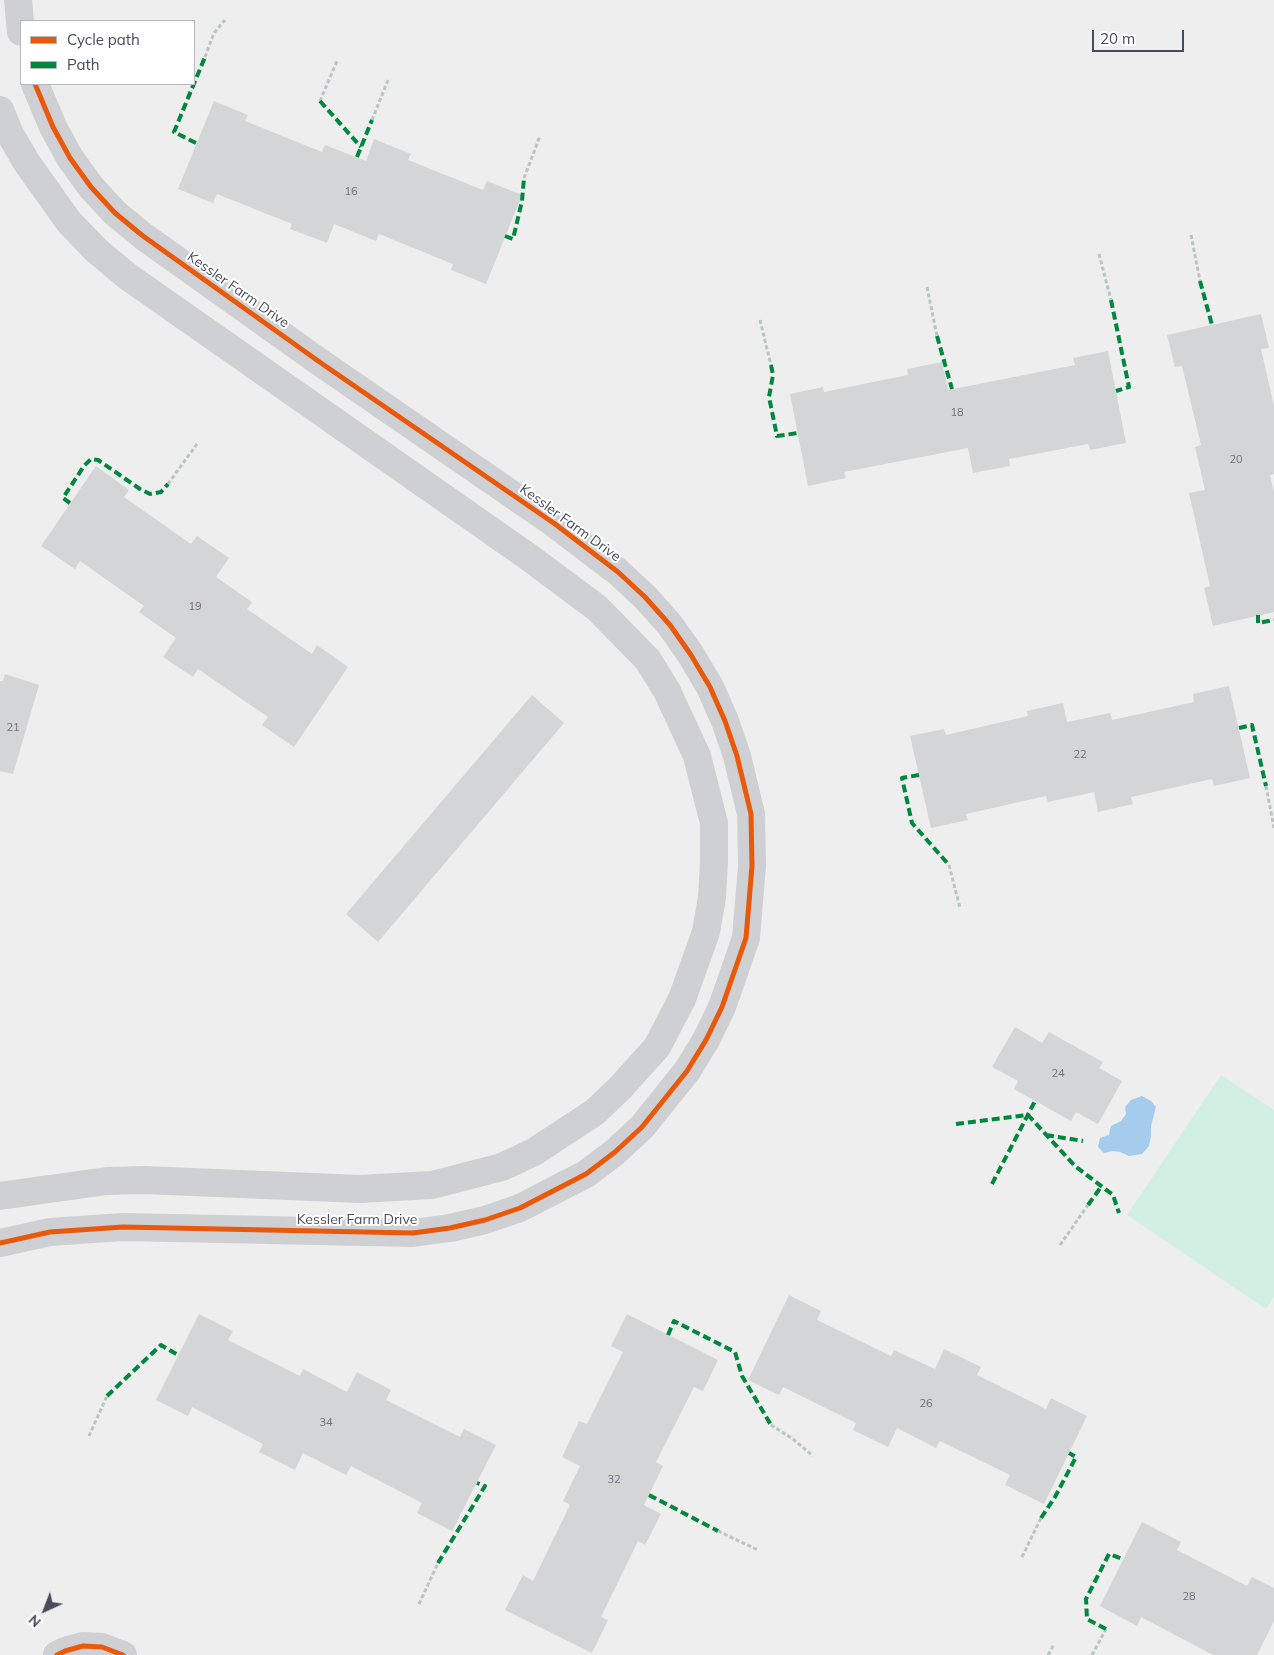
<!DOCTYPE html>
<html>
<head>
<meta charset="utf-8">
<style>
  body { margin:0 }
  #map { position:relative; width:1274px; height:1655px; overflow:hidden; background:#efeeee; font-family:Mulish,sans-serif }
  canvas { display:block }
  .legend { position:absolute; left:20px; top:20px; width:175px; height:65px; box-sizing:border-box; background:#fff; border:1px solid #b5b7bd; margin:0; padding:6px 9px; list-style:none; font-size:15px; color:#454b5a }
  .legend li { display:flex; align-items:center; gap:10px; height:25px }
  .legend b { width:25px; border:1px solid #b5b7bd }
  .north { position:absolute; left:20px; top:1585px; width:50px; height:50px; -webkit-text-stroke:4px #fff; paint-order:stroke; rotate:223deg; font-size:14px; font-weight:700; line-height:20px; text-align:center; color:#454b5a }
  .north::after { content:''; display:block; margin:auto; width:18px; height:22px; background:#454b5a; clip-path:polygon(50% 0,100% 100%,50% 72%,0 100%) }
  .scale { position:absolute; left:1092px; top:30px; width:92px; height:22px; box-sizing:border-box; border:2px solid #454b5a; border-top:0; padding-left:6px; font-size:15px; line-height:18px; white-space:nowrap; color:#454b5a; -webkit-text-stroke:4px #fff; paint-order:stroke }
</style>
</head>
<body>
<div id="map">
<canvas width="1274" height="1655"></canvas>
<ul class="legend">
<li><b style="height:6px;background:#e8590c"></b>Cycle path</li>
<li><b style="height:6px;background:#00873e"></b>Path</li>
</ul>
<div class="north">N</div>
<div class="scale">20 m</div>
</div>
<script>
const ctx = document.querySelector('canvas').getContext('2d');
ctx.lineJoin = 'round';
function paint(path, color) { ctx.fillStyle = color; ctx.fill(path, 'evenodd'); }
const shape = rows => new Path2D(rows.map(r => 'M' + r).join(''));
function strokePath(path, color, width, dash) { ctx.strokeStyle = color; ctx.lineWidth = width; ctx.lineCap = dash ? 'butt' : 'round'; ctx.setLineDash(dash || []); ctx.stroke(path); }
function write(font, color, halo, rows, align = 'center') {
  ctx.font = font + ' Mulish,sans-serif'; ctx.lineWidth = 4; ctx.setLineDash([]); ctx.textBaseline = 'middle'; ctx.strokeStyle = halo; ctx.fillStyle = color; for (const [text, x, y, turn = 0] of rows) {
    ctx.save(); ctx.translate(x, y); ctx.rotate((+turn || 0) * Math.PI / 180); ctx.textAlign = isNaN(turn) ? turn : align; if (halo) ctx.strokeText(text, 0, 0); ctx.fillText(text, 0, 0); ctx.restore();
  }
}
paint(shape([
  [1221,1075,1274,1110,1274,1297,1266,1309,1127,1215]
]), '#d2efe4');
paint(shape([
  [1142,1096,1151,1101,1156,1107,1151,1126,1151,1136,1149,1146,1142,1154,1129,1156,1120,1152,1113,1151,1104,1153,1098,1147,1100,1138,1109,1135,1111,1126,1121,1121,1126,1114,1125,1107,1131,1100]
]), '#a6cced');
paint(shape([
  [214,101,248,115,245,121,322,152,325,145,366,161,374,139,411,154,408,160,483,190,487,181,522,195,486,284,451,270,453,264,379,234,376,241,334,224,327,243,290,229,292,224,217,194,213,203,178,189],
  [1261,314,1269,348,1261,349,1274,406,1274,474,1270,475,1274,492,1274,612,1213,626,1204,588,1210,586,1189,493,1205,490,1195,447,1201,445,1182,366,1175,367,1167,335],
  [1108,351,1126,443,1090,450,1088,444,1009,459,1010,466,973,473,968,448,844,472,846,478,808,486,790,394,823,387,824,392,908,375,907,369,942,362,948,390,1075,365,1073,358],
  [96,466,129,490,124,497,191,544,197,536,229,558,216,577,252,602,247,609,312,654,317,645,348,667,294,747,262,725,268,717,198,669,193,677,163,657,176,638,139,612,144,606,80,561,75,569,41,546],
  [5,674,39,685,13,774,0,771,0,681,3,681],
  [1229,686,1250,778,1214,786,1212,779,1131,797,1133,804,1098,812,1094,792,1048,802,1046,796,966,814,968,820,931,828,910,736,944,729,946,735,1028,716,1027,711,1063,703,1067,722,1110,713,1112,720,1194,702,1193,694],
  [532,695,564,723,378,942,346,914],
  [1015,1027,1042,1043,1049,1032,1103,1062,1099,1068,1122,1081,1098,1124,1076,1112,1071,1121,1014,1089,1018,1081,992,1067],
  [789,1295,821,1311,817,1320,891,1356,894,1350,935,1369,944,1349,981,1367,977,1375,1046,1409,1051,1398,1087,1416,1044,1504,1005,1485,1010,1475,940,1441,936,1448,897,1428,888,1447,853,1430,856,1423,783,1387,779,1395,748,1380],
  [199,1314,233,1331,228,1340,300,1376,303,1369,347,1392,357,1372,391,1390,386,1400,460,1437,464,1429,496,1445,452,1531,417,1513,422,1503,351,1466,346,1475,303,1453,295,1470,259,1452,263,1444,192,1407,188,1416,156,1400],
  [627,1314,718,1360,703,1391,694,1387,656,1462,663,1466,644,1505,661,1514,645,1545,638,1541,601,1617,608,1620,592,1653,505,1610,523,1575,533,1581,570,1505,563,1501,580,1466,562,1457,579,1421,587,1424,623,1352,611,1346],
  [1142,1522,1181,1542,1177,1550,1247,1586,1252,1577,1274,1588,1274,1621,1257,1655,1213,1655,1141,1617,1137,1626,1100,1606]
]), '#d4d5d7');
strokePath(shape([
  [205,57,214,33,225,20],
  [320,101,337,61],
  [372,120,388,80],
  [524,178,540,136],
  [1191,235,1200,281],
  [1099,254,1111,300],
  [927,287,937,336],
  [760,320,771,365],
  [168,484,197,444],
  [1266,786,1274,828],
  [949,865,960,908],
  [1060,1245,1088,1205],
  [771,1425,793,1439,813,1456],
  [89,1436,107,1396],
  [718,1531,758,1550],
  [1022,1557,1041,1518],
  [419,1604,438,1563],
  [1048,1655,1054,1644],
  [1092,1655,1106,1629]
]), '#b9c4c4', 3, [4, 2.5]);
strokePath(shape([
  [18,0,21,32],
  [0,110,10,134,27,163,69,222,96,250,127,276,530,558,597,608,648,660,667,691,697,756,714,823,714,862,712,897,706,932,682,999,657,1047,621,1087,595,1112,534,1152,502,1167,432,1185,360,1189,144,1180,107,1181,0,1196],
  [0,1243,50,1232,123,1227,413,1233,450,1228,485,1220,520,1208,586,1174,615,1152,642,1127,687,1071,706,1040,722,1007,746,938,752,866,751,814,737,756,725,721,710,687,691,655,670,625,645,597,618,572,555,524,321,363,143,236,115,213,91,187,70,158,53,127,35,84],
  [57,1655,65,1651,83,1646,102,1647,123,1655]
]), '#cfd0d4', 28);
strokePath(shape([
  [320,101,361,147],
  [196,143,174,132,205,57],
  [357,157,372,120],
  [505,236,513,239,522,201,524,178],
  [1200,281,1212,325],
  [1111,300,1129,387,1116,391],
  [937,336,952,389],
  [771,365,773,375,769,397,777,436,798,433],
  [70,503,63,498,84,466,91,459,98,460,140,489,150,494,161,492,168,484],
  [1258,615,1258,623,1274,620],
  [1239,728,1252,725,1266,786],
  [919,775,902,778,912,823,949,865],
  [956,1124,1028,1115,1075,1166,1113,1195,1119,1213],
  [1046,1135,1083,1141],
  [992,1184,1035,1101],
  [1088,1205,1101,1187],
  [668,1335,674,1321,735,1352,742,1376,771,1425],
  [107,1396,161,1345,178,1355],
  [649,1495,718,1531],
  [1041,1518,1055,1497,1076,1457,1069,1453],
  [438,1563,485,1486,477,1483],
  [1106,1629,1087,1619,1086,1599,1109,1554,1123,1559]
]), '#00873e', 4, [8, 4]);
strokePath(shape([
  [0,1243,50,1232,123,1227,413,1233,450,1228,485,1220,520,1208,586,1174,615,1152,642,1127,687,1071,706,1040,722,1007,746,938,752,866,751,814,737,756,725,721,710,687,691,655,670,625,645,597,618,572,555,524,321,363,143,236,115,213,91,187,70,158,53,127,35,84],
  [57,1655,65,1651,83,1646,102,1647,123,1655]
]), '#e8590c', 5);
write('11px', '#6b707b', null, [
  ["16",351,192],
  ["18",957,413],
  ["20",1236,460],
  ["19",195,607],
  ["21",13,728],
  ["22",1080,755],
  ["24",1058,1074],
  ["26",926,1404],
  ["34",326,1423],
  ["32",614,1480],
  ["28",1189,1597]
]);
write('14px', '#454b5a', '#fff', [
  ["Kessler Farm Drive",238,290,35],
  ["Kessler Farm Drive",570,523,36],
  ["Kessler Farm Drive",357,1220]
]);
</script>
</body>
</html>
